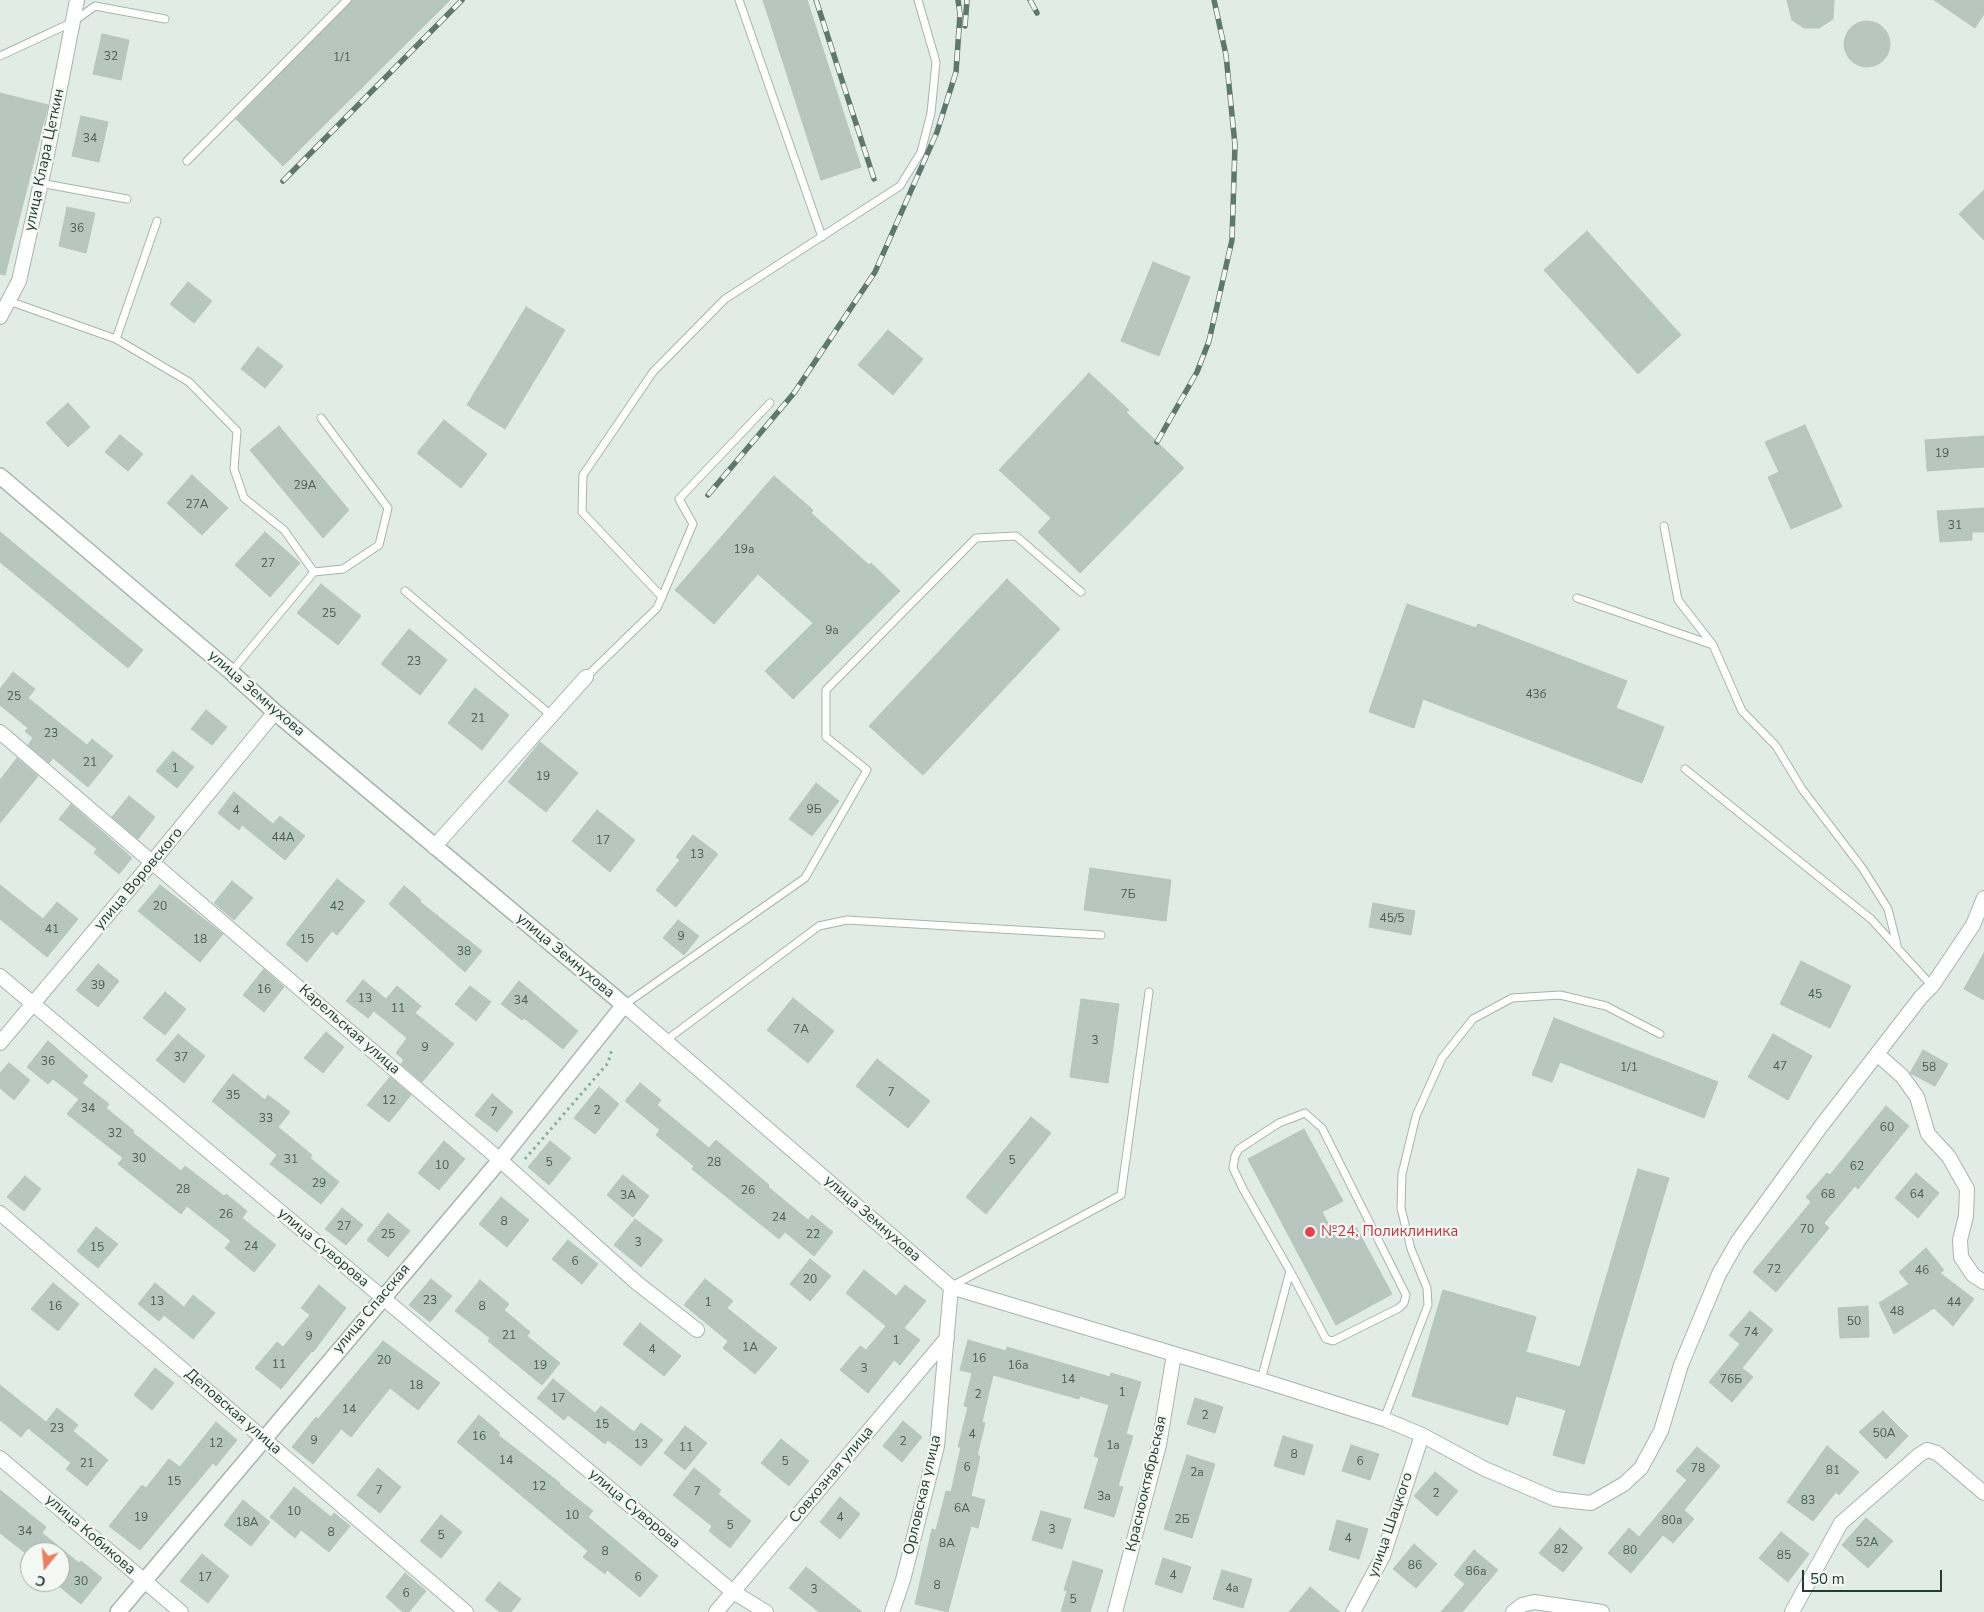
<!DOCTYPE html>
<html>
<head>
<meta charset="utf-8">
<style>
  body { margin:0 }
  #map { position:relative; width:1984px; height:1612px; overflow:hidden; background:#e2ece7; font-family:"Nunito Sans",sans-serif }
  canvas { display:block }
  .north { position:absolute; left:20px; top:1542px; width:50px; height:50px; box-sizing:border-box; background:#f3f8f5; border:1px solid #a0ada8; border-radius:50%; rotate:197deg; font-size:14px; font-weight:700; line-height:20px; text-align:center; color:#233c35 }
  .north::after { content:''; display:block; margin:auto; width:18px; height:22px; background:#eb7f61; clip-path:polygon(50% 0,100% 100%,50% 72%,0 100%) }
  .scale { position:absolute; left:1802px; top:1570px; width:140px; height:22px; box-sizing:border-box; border:2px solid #233c35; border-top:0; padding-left:6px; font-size:15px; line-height:18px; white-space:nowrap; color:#233c35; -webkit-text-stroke:4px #f3f8f5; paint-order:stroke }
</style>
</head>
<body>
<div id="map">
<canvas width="1984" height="1612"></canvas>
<div class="north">С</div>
<div class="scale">50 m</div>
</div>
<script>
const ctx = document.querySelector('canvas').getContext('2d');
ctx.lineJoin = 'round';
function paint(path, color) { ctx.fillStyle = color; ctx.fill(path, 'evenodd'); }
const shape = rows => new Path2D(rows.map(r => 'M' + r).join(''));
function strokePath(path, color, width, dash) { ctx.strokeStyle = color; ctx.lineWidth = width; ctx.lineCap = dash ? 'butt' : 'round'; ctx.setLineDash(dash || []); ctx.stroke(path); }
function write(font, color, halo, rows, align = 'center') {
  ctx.font = font + ' "Nunito Sans",sans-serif'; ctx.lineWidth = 4.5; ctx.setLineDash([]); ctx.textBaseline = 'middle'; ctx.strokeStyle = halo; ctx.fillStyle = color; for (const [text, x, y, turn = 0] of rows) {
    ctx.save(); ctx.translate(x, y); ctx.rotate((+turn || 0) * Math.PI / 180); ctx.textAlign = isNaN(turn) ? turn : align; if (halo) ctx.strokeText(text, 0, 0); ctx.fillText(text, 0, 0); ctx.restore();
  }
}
const building = shape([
  [352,0,450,0,283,166,236,119,352,0],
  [763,0,807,0,861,167,821,180,763,0],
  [1787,0,1834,0,1833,19,1819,28,1804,28,1792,20,1787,0],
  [1934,0,1984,0,1984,14,1975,28,1934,0],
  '1844 44a23 23 0 1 1 46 0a23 23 0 1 1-46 0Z',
  [102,34,129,40,121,80,93,74,102,34],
  [0,93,48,105,5,275,0,274,0,93],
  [81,116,108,122,99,162,72,156,81,116],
  [1984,190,1984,240,1959,214,1984,190],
  [67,207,95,213,86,253,59,246,67,207],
  [1587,231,1681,335,1638,374,1544,270,1587,231],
  [1153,262,1190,277,1159,356,1121,341,1153,262],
  [188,282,212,301,194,323,170,304,188,282],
  [526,307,565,330,505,429,467,405,526,307],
  [888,330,923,359,893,395,858,365,888,330],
  [258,347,283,366,265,388,241,369,258,347],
  [1089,373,1129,410,1126,412,1184,468,1080,573,1038,532,1051,518,999,470,1089,373],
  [68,403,90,427,68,447,46,423,68,403],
  [444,420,487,454,461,488,417,453,444,420],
  [1805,425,1842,507,1791,529,1768,477,1779,472,1765,442,1805,425],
  [279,426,349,510,323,538,250,450,279,426],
  [120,435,143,454,128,471,105,452,120,435],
  [1984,436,1984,467,1927,471,1925,440,1984,436],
  [192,475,228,508,202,535,167,503,192,475],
  [774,476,813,510,811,513,869,565,871,563,900,591,793,699,765,671,813,623,758,574,714,624,675,590,774,476],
  [1984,508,1984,532,1972,532,1972,540,1940,542,1937,511,1984,508],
  [0,532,143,650,128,668,0,562,0,532],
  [265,532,300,563,270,597,235,565,265,532],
  [1007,579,1060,629,923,775,869,726,1007,579],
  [321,584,361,616,338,645,297,613,321,584],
  [1407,604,1476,628,1478,624,1627,681,1616,708,1664,727,1642,783,1423,699,1414,728,1369,712,1407,604],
  [409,629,447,660,420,695,381,664,409,629],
  [13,672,35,689,28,698,87,745,92,739,113,756,88,787,53,758,49,763,28,745,33,738,25,731,28,728,0,705,0,689,13,672],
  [475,688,509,715,482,750,448,723,475,688],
  [206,710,227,727,212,745,191,729,206,710],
  [540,742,578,773,546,812,508,782,540,742],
  [173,751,194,767,177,788,156,771,173,751],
  [17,758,38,776,0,823,0,780,17,758],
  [816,783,839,801,812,836,789,819,816,783],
  [234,792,273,824,280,816,305,836,285,860,242,825,239,830,218,813,234,792],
  [129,796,155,817,138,839,112,817,129,796],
  [71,804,132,858,119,874,94,853,97,849,59,819,71,804],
  [597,810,635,840,610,872,572,841,597,810],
  [693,835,718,854,676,907,656,890,680,860,676,857,693,835],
  [1090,868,1171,880,1166,921,1084,910,1090,868],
  [337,879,365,901,337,935,332,931,307,962,286,944,337,879],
  [232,881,253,898,234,920,214,903,232,881],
  [0,885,43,919,57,902,78,919,47,957,0,919,0,885],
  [160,885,223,934,200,962,138,911,160,885],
  [404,886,421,900,420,902,482,951,465,972,389,904,404,886],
  [1373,903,1415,911,1411,935,1369,927,1373,903],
  [678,920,699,936,684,955,663,938,678,920],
  [1984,953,1984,1000,1964,989,1984,953],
  [1801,961,1851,986,1830,1028,1780,1004,1801,961],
  [98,964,119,981,98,1007,76,990,98,964],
  [264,969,284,987,264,1012,243,995,264,969],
  [363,980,386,999,397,986,421,1006,415,1013,454,1044,422,1082,401,1064,404,1060,396,1053,407,1038,374,1011,368,1018,346,1001,363,980],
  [519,981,578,1031,563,1049,524,1018,522,1020,501,1004,519,981],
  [470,986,491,1002,476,1021,455,1004,470,986],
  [165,992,186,1009,165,1035,143,1018,165,992],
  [793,998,834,1031,808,1063,767,1030,793,998],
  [1081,999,1119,1004,1108,1083,1070,1077,1081,999],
  [1554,1018,1718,1082,1704,1118,1560,1062,1552,1082,1532,1075,1554,1018],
  [326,1032,344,1047,323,1073,304,1058,326,1032],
  [178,1034,205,1056,184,1083,156,1060,178,1034],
  [1773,1034,1812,1056,1788,1100,1748,1077,1773,1034],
  [48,1041,88,1076,82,1083,109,1104,106,1108,134,1131,133,1133,181,1171,185,1166,224,1196,226,1194,247,1211,242,1218,276,1245,254,1272,225,1248,231,1241,187,1206,181,1214,118,1164,123,1158,67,1114,79,1099,53,1079,48,1084,27,1067,48,1041],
  [1923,1050,1948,1064,1935,1086,1910,1073,1923,1050],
  [877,1059,930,1101,908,1128,856,1086,877,1059],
  [9,1063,30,1080,14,1100,0,1088,0,1073,9,1063],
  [233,1074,265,1100,268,1095,290,1112,278,1127,312,1155,310,1158,339,1182,321,1204,270,1164,277,1155,212,1101,233,1074],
  [390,1077,411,1095,389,1122,367,1105,390,1077],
  [640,1083,661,1100,657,1105,709,1148,716,1140,769,1185,768,1187,808,1220,812,1215,833,1232,814,1256,785,1232,779,1239,692,1169,694,1166,656,1135,660,1130,625,1101,640,1083],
  [599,1087,619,1104,595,1134,574,1118,599,1087],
  [492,1094,513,1112,497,1132,475,1115,492,1094],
  [1886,1106,1909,1126,1858,1189,1855,1186,1824,1223,1829,1228,1776,1292,1753,1272,1811,1202,1806,1197,1827,1173,1830,1175,1886,1106],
  [1031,1117,1051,1133,986,1214,966,1197,1031,1117],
  [1304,1129,1343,1201,1322,1212,1336,1238,1356,1227,1392,1294,1336,1325,1248,1159,1304,1129],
  [444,1141,465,1159,439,1190,418,1173,444,1141],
  [550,1141,571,1158,549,1185,528,1167,550,1141],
  [1638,1169,1669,1178,1584,1464,1553,1455,1566,1410,1516,1396,1508,1425,1412,1396,1443,1290,1536,1317,1526,1352,1580,1367,1638,1169],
  [1916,1173,1939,1193,1918,1218,1895,1198,1916,1173],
  [623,1175,649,1196,633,1217,607,1195,623,1175],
  [25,1176,41,1189,24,1211,7,1197,25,1176],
  [501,1197,529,1220,507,1247,479,1224,501,1197],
  [342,1208,363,1225,346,1245,325,1229,342,1208],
  [388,1213,410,1231,388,1257,367,1240,388,1213],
  [635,1219,663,1240,641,1267,614,1245,635,1219],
  [96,1227,118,1244,98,1268,77,1251,96,1227],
  [568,1240,598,1264,582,1284,552,1259,568,1240],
  [1926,1248,1944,1270,1940,1273,1974,1299,1953,1326,1934,1308,1894,1334,1879,1303,1909,1284,1899,1272,1926,1248],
  [810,1259,831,1276,810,1301,790,1284,810,1259],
  [864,1270,896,1296,905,1285,926,1301,904,1328,920,1340,900,1365,894,1360,868,1393,840,1370,860,1346,866,1350,886,1326,846,1293,864,1270],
  [431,1279,452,1296,430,1322,409,1305,431,1279],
  [705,1279,733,1301,727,1308,777,1348,755,1374,723,1348,728,1341,684,1305,705,1279],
  [480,1280,509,1304,504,1310,530,1332,527,1336,560,1363,542,1385,488,1341,490,1338,455,1311,480,1280],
  [53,1283,79,1304,58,1331,31,1309,53,1283],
  [155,1283,184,1307,193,1295,215,1313,193,1339,164,1315,159,1321,138,1304,155,1283],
  [319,1285,346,1308,313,1352,312,1351,281,1389,255,1368,277,1342,283,1347,310,1315,301,1308,319,1285],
  [1868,1306,1869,1337,1840,1338,1838,1308,1868,1306],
  [1750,1311,1773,1330,1742,1368,1753,1377,1732,1402,1709,1382,1740,1344,1729,1335,1750,1311],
  [640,1323,681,1356,664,1376,623,1344,640,1323],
  [968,1340,1006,1351,1007,1347,1110,1377,1111,1373,1141,1382,1126,1434,1133,1436,1118,1486,1123,1487,1114,1517,1084,1508,1099,1458,1094,1456,1109,1405,1080,1396,1079,1399,993,1375,982,1422,985,1423,977,1456,980,1456,971,1496,985,1500,978,1528,971,1526,948,1612,915,1604,932,1529,936,1530,946,1491,951,1492,961,1447,958,1447,968,1407,964,1406,972,1373,960,1370,968,1340],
  [383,1341,440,1383,418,1410,390,1388,351,1437,341,1429,313,1464,292,1447,316,1417,318,1419,383,1341],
  [155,1368,174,1383,152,1410,134,1395,155,1368],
  [553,1379,595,1413,601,1406,634,1432,641,1423,663,1440,641,1466,608,1440,605,1444,568,1415,564,1420,537,1398,553,1379],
  [0,1385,46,1422,57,1408,78,1425,73,1431,108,1460,87,1486,66,1469,71,1463,28,1428,21,1437,0,1420,0,1385],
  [1195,1398,1223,1407,1215,1433,1187,1424,1195,1398],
  [1883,1411,1908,1436,1886,1459,1859,1432,1883,1411],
  [479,1415,500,1433,498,1435,560,1483,559,1484,593,1511,588,1517,658,1576,640,1597,607,1570,605,1574,583,1557,588,1551,457,1442,479,1415],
  [903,1421,922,1437,902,1462,883,1446,903,1421],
  [216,1422,237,1440,216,1466,213,1463,140,1550,109,1526,142,1485,146,1488,169,1459,180,1467,216,1422],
  [685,1426,707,1443,685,1470,664,1453,685,1426],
  [1283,1436,1313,1445,1304,1475,1274,1466,1283,1436],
  [781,1439,809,1461,789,1486,761,1463,781,1439],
  [1351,1445,1379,1454,1370,1480,1342,1471,1351,1445],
  [1827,1446,1859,1472,1839,1495,1836,1492,1813,1521,1787,1502,1827,1446],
  [1697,1447,1720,1466,1684,1510,1694,1519,1673,1543,1663,1535,1631,1573,1608,1553,1629,1528,1639,1537,1687,1480,1676,1471,1697,1447],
  [1187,1455,1215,1464,1192,1538,1164,1529,1187,1455],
  [378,1468,401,1487,380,1513,357,1495,378,1468],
  [694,1468,721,1490,718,1494,751,1521,730,1548,709,1531,712,1526,673,1495,694,1468],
  [1435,1472,1458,1491,1437,1516,1414,1496,1435,1472],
  [294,1487,331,1517,334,1513,350,1526,329,1552,301,1530,295,1538,270,1517,294,1487],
  [0,1490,46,1527,42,1533,79,1563,81,1561,102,1578,81,1604,60,1587,60,1552,24,1552,0,1533,0,1490],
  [840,1497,860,1514,840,1539,820,1522,840,1497],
  [243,1500,270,1522,251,1546,224,1525,243,1500],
  [1041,1511,1071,1519,1062,1549,1032,1540,1041,1511],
  [441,1515,462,1532,441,1558,420,1541,441,1515],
  [1866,1518,1893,1541,1868,1568,1842,1545,1866,1518],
  [1337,1520,1368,1529,1359,1559,1329,1550,1337,1520],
  [1560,1528,1583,1548,1563,1572,1539,1553,1560,1528],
  [1781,1532,1809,1554,1788,1582,1759,1558,1781,1532],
  [1414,1544,1437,1564,1416,1588,1393,1569,1414,1544],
  [1474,1550,1498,1570,1462,1612,1441,1612,1465,1584,1454,1575,1474,1550],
  [202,1554,229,1576,208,1603,180,1581,202,1554],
  [1163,1558,1191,1567,1182,1593,1155,1584,1163,1558],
  [1073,1561,1103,1570,1090,1612,1061,1612,1067,1591,1064,1590,1073,1561],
  [806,1567,862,1612,819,1612,789,1588,806,1567],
  [1222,1570,1252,1579,1243,1608,1213,1599,1222,1570],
  [405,1573,426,1591,409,1612,403,1612,386,1597,405,1573],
  [499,1582,521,1599,511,1612,500,1612,485,1600,499,1582],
  [1310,1587,1340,1612,1289,1612,1310,1587]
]);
paint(building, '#b8c6c0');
strokePath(building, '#b5c5be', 1);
const service = shape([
  [739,0,822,237],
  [0,56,73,22,95,6,165,19],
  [187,161,347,0],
  [40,183,127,199],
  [9,301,116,339,189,382,237,431,234,469,244,498,284,530,314,572,231,672],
  [116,339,157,221],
  [1664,526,1678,600,1713,645,1742,711,1776,746,1802,789,1863,869,1888,909,1897,945],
  [314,572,343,569,379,545,388,508,321,418],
  [405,591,552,716],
  [662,597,582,512,583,475,653,372,725,299,900,186,921,152,931,113,936,62,918,0],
  [1577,598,1713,645],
  [586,677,657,608,662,597,693,524,679,499,770,403],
  [1685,769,1871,919,1932,986],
  [624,1005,805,878,867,770,826,737,826,690,976,538,1016,536,1081,592],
  [665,1041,819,926,847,920,1101,935],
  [952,1286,1121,1195,1149,992],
  [1261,1380,1290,1271,1243,1189,1233,1168,1235,1156,1239,1149,1279,1123,1305,1113,1322,1128,1406,1295,1404,1303,1399,1308,1333,1341,1326,1339,1290,1271],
  [1384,1419,1428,1305,1427,1288,1411,1249,1401,1208,1402,1174,1416,1116,1442,1058,1473,1019,1512,998,1560,995,1606,1006,1660,1034]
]);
const minor = shape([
  [0,317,19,281,46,160,77,0],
  [0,732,500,1160,637,1283,697,1330],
  [434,847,586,677],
  [0,976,733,1592,766,1612],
  [624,1005,951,1287,1261,1380,1384,1419,1422,1435,1485,1469,1555,1499,1591,1503,1624,1484,1641,1468,1661,1431,1681,1365,1719,1274,1738,1241,1822,1125,1921,997,1932,986,1973,925,1984,898],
  [0,1043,153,861,275,712],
  [1877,1054,1902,1076,1917,1097,1928,1134,1949,1157,1967,1189,1966,1216,1960,1240,1961,1257,1973,1275,1984,1282],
  [0,1213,466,1612],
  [0,1458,181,1612],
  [716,1612,947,1338],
  [892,1612,903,1580,937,1446,951,1287],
  [1115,1612,1159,1445,1174,1354],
  [1353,1612,1383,1556,1422,1435],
  [1513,1612,1522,1605,1534,1602,1602,1612],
  [1792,1612,1841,1523,1919,1455,1927,1450,1937,1453,1984,1493]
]);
const tertiary = shape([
  [0,476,231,672,275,712,624,1005,500,1160,118,1612]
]);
strokePath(service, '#a5b4ae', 9);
strokePath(minor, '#a5b4ae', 16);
strokePath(tertiary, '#a5b4ae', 18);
strokePath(shape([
  [525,1159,608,1063,612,1049]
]), '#84ae9f', 3, [2.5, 4]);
strokePath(service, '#fff', 7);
strokePath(minor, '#fff', 14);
strokePath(tertiary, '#fff', 15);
const rail = shape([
  [816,0,874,179],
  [1030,0,1037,13],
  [965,26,967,0],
  [283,181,462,0],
  [1157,442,1197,372,1209,341,1232,240,1235,145,1226,55,1214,0],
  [708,495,794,393,875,272,937,132,956,72,960,14,958,0]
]);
strokePath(rail, '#5e7770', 5.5);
strokePath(rail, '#f3f8f5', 4, [11]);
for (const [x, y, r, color] of [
  [1310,1232,6,"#e0444e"]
]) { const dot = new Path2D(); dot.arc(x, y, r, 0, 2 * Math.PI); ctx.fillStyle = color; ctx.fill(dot); strokePath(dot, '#f3f8f5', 2); }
write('12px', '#485e58', null, [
  ["32",111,57],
  ["1/1",342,58],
  ["34",90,139],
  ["36",77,229],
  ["19",1942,454],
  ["29А",305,486],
  ["27А",197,505],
  ["31",1955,526],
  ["19а",744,550],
  ["27",268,564],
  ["25",329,614],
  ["9а",832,631],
  ["23",414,662],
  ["43б",1536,695],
  ["25",14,697],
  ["21",478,719],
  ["23",51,734],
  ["21",90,763],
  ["1",175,769],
  ["19",543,777],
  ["9Б",814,810],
  ["4",236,811],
  ["44А",283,838],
  ["17",603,841],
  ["13",697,855],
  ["7Б",1128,895],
  ["20",160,907],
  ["42",337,907],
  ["45/5",1392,919],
  ["41",52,930],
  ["9",681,937],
  ["18",200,940],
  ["15",307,940],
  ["38",464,952],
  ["39",98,986],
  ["16",264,990],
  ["45",1815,995],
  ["13",365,999],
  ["34",521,1001],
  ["11",398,1009],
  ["7А",801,1030],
  ["3",1095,1041],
  ["9",425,1048],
  ["37",181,1058],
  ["36",48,1062],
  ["47",1780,1067],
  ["1/1",1629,1068],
  ["58",1929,1068],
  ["7",891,1093],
  ["35",233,1096],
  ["12",389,1101],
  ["34",88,1109],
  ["2",597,1111],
  ["7",494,1113],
  ["33",266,1119],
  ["60",1887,1128],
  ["32",115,1134],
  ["30",139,1159],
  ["31",291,1160],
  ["5",1012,1161],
  ["5",549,1163],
  ["28",714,1163],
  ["10",442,1166],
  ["62",1857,1167],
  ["29",319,1184],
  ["28",183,1190],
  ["26",748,1191],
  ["68",1828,1195],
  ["64",1917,1195],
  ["3А",628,1196],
  ["26",226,1215],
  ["24",779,1218],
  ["8",504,1222],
  ["27",344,1227],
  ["70",1807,1230],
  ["25",388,1235],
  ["22",813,1235],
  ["3",638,1243],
  ["24",251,1247],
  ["15",97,1248],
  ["6",575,1262],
  ["72",1774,1270],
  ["46",1922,1271],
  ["20",810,1280],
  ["23",430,1301],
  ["13",157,1302],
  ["1",708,1303],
  ["44",1954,1303],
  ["16",55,1307],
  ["8",482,1307],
  ["48",1897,1312],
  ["50",1854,1322],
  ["74",1751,1333],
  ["21",509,1336],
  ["9",309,1337],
  ["1",896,1341],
  ["1А",750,1348],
  ["4",652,1350],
  ["16",979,1359],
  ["20",384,1361],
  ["11",279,1365],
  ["19",540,1366],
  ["16а",1018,1366],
  ["3",864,1369],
  ["14",1068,1380],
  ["76Б",1731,1380],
  ["18",416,1386],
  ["1",1122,1393],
  ["2",978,1395],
  ["17",558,1399],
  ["14",349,1410],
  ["2",1205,1416],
  ["15",602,1425],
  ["23",57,1429],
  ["50А",1884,1434],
  ["4",972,1435],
  ["16",479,1437],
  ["9",314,1441],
  ["2",903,1442],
  ["12",216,1444],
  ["13",641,1445],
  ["1а",1113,1446],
  ["11",686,1448],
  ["8",1294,1455],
  ["14",506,1461],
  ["5",785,1462],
  ["6",1360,1462],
  ["21",87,1464],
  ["6",967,1468],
  ["78",1698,1469],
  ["81",1833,1471],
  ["2а",1197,1473],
  ["15",174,1482],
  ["12",539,1487],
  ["7",379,1491],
  ["7",697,1492],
  ["2",1436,1494],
  ["3а",1104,1497],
  ["83",1808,1501],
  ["6А",962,1509],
  ["10",294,1512],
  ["10",572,1516],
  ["19",141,1518],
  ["4",840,1518],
  ["2Б",1182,1520],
  ["80а",1672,1521],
  ["18А",247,1523],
  ["5",730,1526],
  ["3",1052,1530],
  ["34",25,1532],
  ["8",331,1533],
  ["5",441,1536],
  ["4",1348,1539],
  ["52А",1867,1543],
  ["8А",947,1544],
  ["82",1561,1550],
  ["80",1630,1551],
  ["8",605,1552],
  ["85",1784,1556],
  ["86",1415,1566],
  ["86а",1476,1572],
  ["4",1173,1576],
  ["17",205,1578],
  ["6",638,1578],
  ["30",81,1582],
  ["8",937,1586],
  ["4а",1232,1589],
  ["3",814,1590],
  ["6",406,1594],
  ["5",1073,1600]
]);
write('15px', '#233c35', '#f3f8f5', [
  ["улица Клара Цеткин",45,160,-78],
  ["улица Земнухова",256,694,41],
  ["улица Воровского",139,879,-50],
  ["улица Земнухова",565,956,40],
  ["Карельская улица",349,1030,41],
  ["улица Земнухова",872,1219,41],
  ["улица Суворова",323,1248,40],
  ["улица Спасская",372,1309,-50],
  ["Деповская улица",233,1412,41],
  ["Совхозная улица",832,1475,-50],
  ["Краснооктябрьская",1147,1484,-77],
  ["Орловская улица",923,1495,-77],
  ["улица Суворова",634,1509,40],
  ["улица Шацкого",1391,1525,-71],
  ["улица Кобикова",90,1535,41]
]);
write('15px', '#be3a42', '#f3f8f5', [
  ["№24, Поликлиника",1321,1232]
], 'left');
</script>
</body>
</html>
